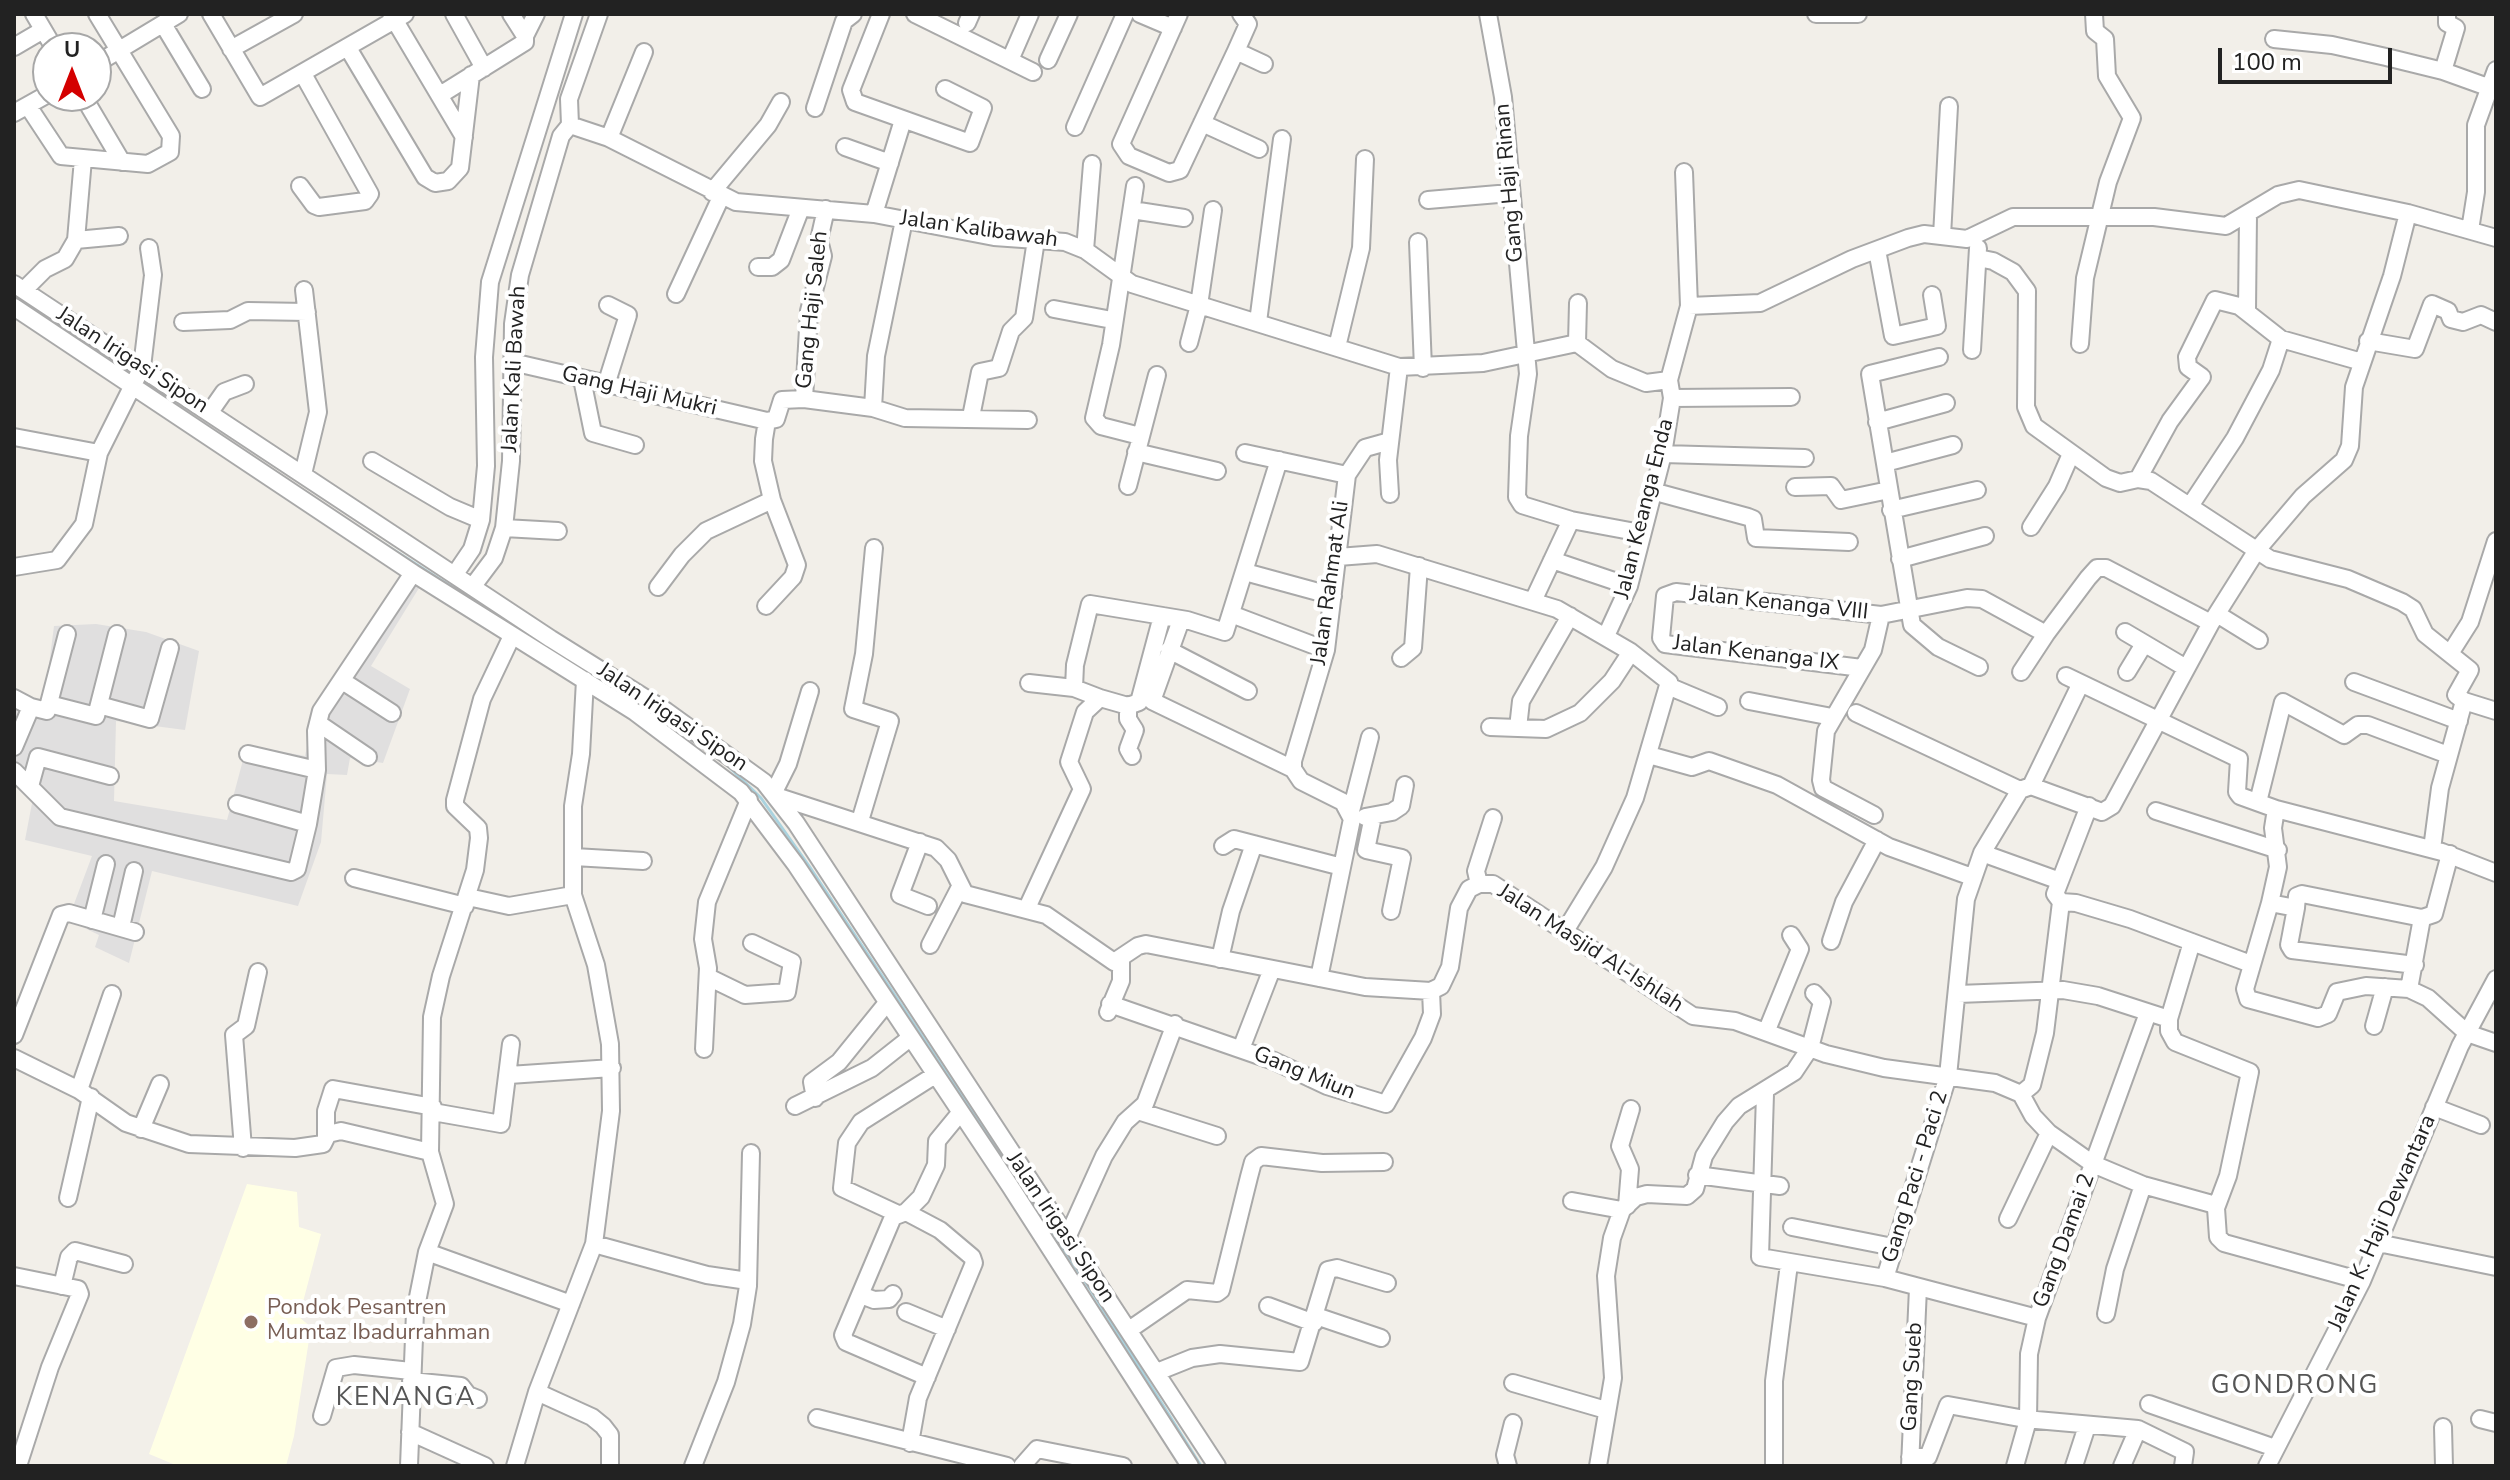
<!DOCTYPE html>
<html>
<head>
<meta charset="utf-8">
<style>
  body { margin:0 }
  #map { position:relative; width:2510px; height:1480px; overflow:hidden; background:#f2efe9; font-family:"Nunito Sans",sans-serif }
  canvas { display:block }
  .frame { position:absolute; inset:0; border:16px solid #222; pointer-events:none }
  .north { position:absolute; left:32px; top:32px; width:80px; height:80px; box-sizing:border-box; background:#fff; border:2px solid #a7a7a7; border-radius:50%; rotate:0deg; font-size:22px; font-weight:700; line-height:32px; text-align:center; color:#222 }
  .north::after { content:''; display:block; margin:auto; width:28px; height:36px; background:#d40000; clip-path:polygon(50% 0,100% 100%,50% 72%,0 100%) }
  .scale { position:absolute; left:2218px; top:48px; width:174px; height:36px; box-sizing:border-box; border:4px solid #222; border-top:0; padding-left:10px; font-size:24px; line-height:28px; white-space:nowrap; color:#222; -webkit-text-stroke:6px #fff; paint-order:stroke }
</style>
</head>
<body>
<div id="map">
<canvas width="2510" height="1480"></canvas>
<div class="frame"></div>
<div class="north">U</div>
<div class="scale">100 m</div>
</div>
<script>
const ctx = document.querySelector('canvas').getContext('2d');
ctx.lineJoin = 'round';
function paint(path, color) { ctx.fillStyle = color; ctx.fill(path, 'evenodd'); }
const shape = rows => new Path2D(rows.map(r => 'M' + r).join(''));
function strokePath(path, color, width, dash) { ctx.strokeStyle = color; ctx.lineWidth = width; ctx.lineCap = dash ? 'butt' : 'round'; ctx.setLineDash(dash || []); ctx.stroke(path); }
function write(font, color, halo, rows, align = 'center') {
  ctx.font = font + ' "Nunito Sans",sans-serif'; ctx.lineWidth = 8; ctx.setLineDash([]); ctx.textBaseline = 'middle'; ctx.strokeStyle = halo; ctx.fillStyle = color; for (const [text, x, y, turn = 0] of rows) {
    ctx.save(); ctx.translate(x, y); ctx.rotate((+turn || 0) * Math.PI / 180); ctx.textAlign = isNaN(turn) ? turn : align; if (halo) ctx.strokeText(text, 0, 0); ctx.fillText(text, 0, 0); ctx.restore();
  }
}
paint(shape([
  [400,576,419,588,371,666,410,689,383,763,350,758,347,775,327,774,321,842,298,906,152,871,129,963,95,947,99,935,68,920,92,856,25,840,33,798,14,779,14,690,44,704,54,626,96,624,146,632,199,651,185,730,116,721,114,801,227,820,247,745,305,756,313,717]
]), '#e0dfdf');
paint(shape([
  [247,1184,297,1192,299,1227,321,1234,299,1317,311,1327,294,1436,286,1466,178,1466,149,1454]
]), '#ffffe5');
strokePath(shape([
  [378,540,598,680],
  [648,712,703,747],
  [725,763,761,798,809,866,1090,1289,1201,1466]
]), '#aad3df', 3);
const minor = shape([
  [34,14,54,48],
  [211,14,260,97,405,14],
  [391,14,464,137],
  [454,14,484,68],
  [881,14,851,90,855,102,970,143,983,108,945,89],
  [915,14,1033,72],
  [1140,14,1173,28],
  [1179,14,1121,144,1129,156,1169,173,1180,170,1236,51,1248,24,1241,14],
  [1488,14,1503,97,1528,374,1519,436,1517,497,1522,505,1571,520,1641,533],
  [1816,14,1858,14],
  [967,23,971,14],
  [163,24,202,89],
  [525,36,536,14],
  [2274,39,2332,45,2386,57,2443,71,2496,90],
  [14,47,43,30],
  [348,48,425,177,435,183,448,181,460,168,471,75],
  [231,49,294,14],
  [1236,51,1264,64],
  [1010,60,1030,14],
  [1048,60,1069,14],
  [96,64,179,14],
  [2443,71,2456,28,2447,23,2447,14],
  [440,95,525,42,525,36,511,14],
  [83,96,122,162],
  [28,106,61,156,148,164,170,152,171,136,97,14],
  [815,108,844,21,853,14],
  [14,113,48,94],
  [1202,123,1259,149],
  [570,125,609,138,736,202,874,214,994,237,1065,242,1085,250,1132,284,1399,367,1483,363,1577,343,1612,369,1646,383,1669,380,1689,306,1760,303,1852,259,1908,238,1924,234,1967,239,2013,217,2154,217,2226,226,2278,195,2299,190,2408,213,2496,238],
  [1075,127,1125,14],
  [609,138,644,52],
  [845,147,890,163],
  [1684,172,1689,306],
  [300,186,314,205,319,207,365,201,370,194,303,74],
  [1135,186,1111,345,1094,418,1101,426,1140,436],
  [712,192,768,125,781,102],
  [1428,200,1510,193],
  [1132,210,1184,218],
  [874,214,903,120],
  [2470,230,2476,192,2476,125,2496,70],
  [1942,236,1949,106],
  [76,240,83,159],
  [1418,242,1423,368],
  [1085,250,1092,164],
  [1877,250,1893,336,1937,326,1932,295],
  [1978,258,1993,261,2013,272,2027,291,2026,407,2034,426,2106,478,2120,483,2138,479,2151,481,2270,559,2348,579,2402,602,2413,609,2425,634,2470,670,2456,695,2464,701,2440,788,2432,849],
  [758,267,772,267,781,260,801,208],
  [14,284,551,639,666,711,764,782,796,823,1217,1466],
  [24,290,45,269,65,259,76,240,119,236],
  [676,294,721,197],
  [14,307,413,573,635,712,741,792,796,865,1010,1186,1190,1466],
  [1054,309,1112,320],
  [2247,311,2248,215],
  [183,322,230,320,248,311,307,312],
  [1258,322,1282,139],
  [2368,341,2415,349,2432,304,2448,311,2451,319,2463,322,2481,315,2496,322],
  [1189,343,1199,305,1213,210],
  [1577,343,1578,303],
  [2080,344,2085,278,2108,182,2132,118,2107,76,2105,39,2095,31,2094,14],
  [1337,347,1361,248,1365,159],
  [1972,350,1978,248],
  [1939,357,1870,374,1912,625,1938,647,1979,667],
  [512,362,767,421],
  [582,379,593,433,635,445],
  [606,385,628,315,608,305],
  [1672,398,1791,397],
  [804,399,873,408,905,418,1028,420],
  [873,408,876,356,904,220],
  [210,412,224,392,245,384],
  [971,417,980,372,999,368,1011,331,1024,318,1036,240],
  [1877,422,1946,403],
  [14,437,99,453],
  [1136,452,1217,471],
  [1245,453,1347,475],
  [1663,454,1805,458],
  [372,461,450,507,481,520],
  [1885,463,1953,445],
  [303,474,318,412,304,290],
  [2138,479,2170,421,2202,377,2188,367,2187,357,2215,300,2239,306,2281,339,2362,362],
  [1128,486,1157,375],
  [1795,487,1831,486,1841,500,1889,490],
  [1652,491,1748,517,1753,519,1756,538,1849,542],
  [1390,494,1388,460,1399,367],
  [2190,506,2235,438,2271,370,2281,339],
  [1891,510,1977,490],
  [2031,527,2057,486,2071,454],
  [504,528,558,531],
  [1338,557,1377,554,1557,609,1631,652],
  [1900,559,1985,536],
  [1552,560,1629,586],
  [14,567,57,560,84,524,99,453,142,367,153,275,149,248],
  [1245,572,1333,596],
  [455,574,472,549,481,520,486,466,484,357,490,282,574,14],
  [473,586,494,558,504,528,511,461,513,324,520,275,561,136,570,125,569,99,599,14],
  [658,587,682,555,706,531,772,500],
  [1533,601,1571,520],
  [766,606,793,577,797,565,772,500,763,461,764,439,767,421,776,419,782,400,804,399,809,311,823,256,819,240,826,209],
  [1231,614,1326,650],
  [2217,614,2259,640],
  [1181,620,1152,701,1293,769],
  [2125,632,2186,668],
  [1606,636,1629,586,1663,454,1672,398,1669,380],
  [1169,650,1248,691],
  [2451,652,2470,622,2496,541],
  [1401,658,1413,648,1419,566],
  [1862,668,1665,644,1661,638,1665,596,1676,592,1881,615,1967,598,1982,599,2046,634,2088,578,2097,568,2106,568,2211,623],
  [2021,672,2046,634],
  [2127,672,2144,644],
  [2066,676,2239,759,2237,792,2240,796,2276,809,2442,852,2496,873],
  [344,682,392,713],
  [2354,682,2459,721],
  [1029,683,1074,688,1100,698],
  [1668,686,1718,707],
  [1074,688,1075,665,1090,604,1187,620,1225,632,1279,460],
  [14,698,31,707,14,747],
  [1749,701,1832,717],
  [2464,701,2496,711],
  [49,704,96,716,117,634],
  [99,705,150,719,170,648],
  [1128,706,1128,719,1135,730,1128,749,1132,756],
  [31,707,47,711,67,634],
  [1856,713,2020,790],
  [318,723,368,757],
  [1490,727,1546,729,1580,713,1612,681,1631,652,1669,682,1635,798,1604,867,1565,931],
  [1518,728,1521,701,1570,616],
  [248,754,317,770],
  [1649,755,1692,767,1709,761,1777,785,1889,847,1972,877],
  [14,771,60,817,291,872,297,869,308,824,317,770,316,731,321,711,413,573],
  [30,786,38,757,110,776],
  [2031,786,2080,685],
  [774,792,788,764,810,691],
  [776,796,936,848,948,860,965,894,1046,915,1114,962,1138,946,1146,944,1365,987,1431,991,1441,986,1450,967,1459,908,1469,889,1479,884,1493,884,1693,1016,1735,1021,1826,1054,1884,1068,1995,1083,2021,1094,2033,1116,2049,1133,2093,1164,2143,1185,2212,1204,2216,1208,2218,1237,2224,1243,2362,1281],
  [2258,802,2283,702,2344,735,2358,725,2368,725,2448,755],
  [237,804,308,824],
  [2276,809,2273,828,2278,867,2270,903,2296,908,2297,896,2302,894,2422,918,2434,914,2450,854],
  [1351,811,1370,737],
  [2156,811,2278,850],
  [1874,815,1823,788,1821,780,1826,731,1873,650,1881,615],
  [1373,816,1366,850,1402,858,1391,911],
  [1365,817,1392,812,1401,806,1405,785],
  [860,821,890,721,853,709,864,654,874,548],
  [920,842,900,895,928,906],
  [1223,846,1234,839,1342,867],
  [1982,853,2060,881],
  [574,857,643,861],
  [354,878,465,906],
  [1479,884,1476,871,1493,818],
  [468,897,509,906,573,895],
  [2061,902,2055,894,2089,806],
  [2270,903,2245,989,2248,999,2318,1018,2328,1014,2337,992,2366,986,2409,989,2428,998,2467,1033,2496,1043],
  [1027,908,1082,789,1069,762,1085,712,1100,698,1128,706,1139,702,1162,616],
  [2296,908,2289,945,2292,950,2415,965],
  [92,920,106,864],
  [121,927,134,871],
  [1831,941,1844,902,1877,840],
  [930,945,960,887],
  [1220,959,1231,911,1254,844],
  [708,977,745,995,787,992,792,962,752,943],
  [1319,978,1352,819,1343,802,1301,781,1293,769,1293,761,1326,650,1347,475,1365,448,1390,441],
  [2409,989,2422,918],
  [1958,994,2063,990,2098,996,2169,1019,2169,1031,2175,1042,2250,1072,2228,1176,2216,1208],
  [1110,1004,1274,1061,1327,1086,1386,1104,1423,1038,1432,1014,1431,991],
  [1108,1012,1121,981,1121,961],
  [2169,1019,2192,942],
  [2374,1026,2385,987],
  [1767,1030,1800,949,1791,935],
  [14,1035,61,915,69,913,135,932],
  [704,1049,708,968,703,939,707,902,749,800],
  [1241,1049,1272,969],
  [14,1058,79,1090,126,1123,189,1144,295,1148,323,1144,328,1134,341,1131,430,1152],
  [509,1075,612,1068],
  [79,1090,112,994],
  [1765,1094,1760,1257,1885,1278,2037,1318],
  [2021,1094,2032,1085,2045,1033,2061,902,2076,903,2130,919,2251,964],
  [815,1098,812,1082,839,1062,886,1004],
  [795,1106,872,1068,910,1038],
  [2434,1107,2481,1125],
  [1138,1111,1217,1136],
  [433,1112,501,1124,511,1044],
  [141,1129,160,1084],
  [326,1136,326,1111,333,1089,433,1107],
  [243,1148,234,1035,246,1026,258,972],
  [1697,1175,1780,1186],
  [68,1198,91,1097],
  [1572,1201,1622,1210],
  [1627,1206,1630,1169,1620,1146,1631,1109],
  [906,1212,940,1230,972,1257,974,1263,918,1398,910,1443],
  [898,1214,842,1188,847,1143,861,1122,935,1075],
  [2008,1219,2049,1133],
  [1792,1227,1893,1247],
  [1067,1238,1104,1156,1125,1122,1145,1104,1175,1024],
  [2378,1243,2496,1267],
  [594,1244,707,1275,748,1281],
  [427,1252,571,1304],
  [14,1276,78,1289,80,1294,50,1367,18,1466],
  [1885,1278,1948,1076,1966,899,1982,853,2020,790,2031,786,2102,812,2112,806,2211,623,2257,550,2303,496,2344,460,2350,446,2354,387,2392,276,2408,213],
  [62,1286,69,1257,75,1251,124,1264],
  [861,1295,874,1300,889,1299,893,1294],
  [1268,1306,1314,1323],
  [906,1312,947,1329],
  [2106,1314,2115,1269,2143,1185],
  [1316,1316,1381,1338],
  [1129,1330,1187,1290,1217,1293,1221,1290,1249,1177,1253,1162,1261,1156,1322,1163,1384,1162],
  [1157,1372,1192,1358,1220,1354,1300,1362,1328,1270,1337,1268,1387,1283],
  [927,1377,846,1342,843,1335,893,1217,906,1212,921,1197,936,1165,937,1141,960,1113],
  [411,1381,461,1386,468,1395,478,1399],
  [1513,1383,1606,1410],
  [537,1392,592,1417,603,1426,610,1435,610,1466],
  [2149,1404,2275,1448],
  [322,1416,336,1368,354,1365,411,1371],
  [817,1418,1007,1466],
  [2480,1419,2496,1423],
  [2443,1427,2444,1466],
  [410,1432,485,1466],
  [1910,1457,1928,1457,1948,1405,2025,1419,2138,1429],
  [409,1466,415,1312,427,1252,445,1204,430,1152,432,1017,441,976,475,870,479,838,478,828,455,806,455,800,482,699,511,638],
  [515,1466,537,1392,594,1244,611,1111,610,1044,596,965,573,895,573,806,581,754,585,680],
  [693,1466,726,1382,742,1324,748,1286,751,1153],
  [1022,1466,1037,1449,1123,1466],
  [1508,1466,1505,1455,1513,1423],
  [1598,1466,1613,1378,1606,1276,1612,1238,1622,1210,1636,1197,1647,1194,1687,1196,1695,1189,1704,1156,1725,1122,1739,1106,1794,1072,1810,1048,1822,1002,1814,993],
  [1774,1466,1774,1381,1789,1264],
  [1910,1466,1918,1288],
  [2015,1466,2028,1420,2029,1354,2037,1318,2148,1013],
  [2074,1466,2087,1426],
  [2122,1466,2138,1429,2185,1452,2183,1466],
  [2267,1466,2362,1281,2460,1046,2496,979]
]);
strokePath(minor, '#a9a9a9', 20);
strokePath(minor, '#fff', 16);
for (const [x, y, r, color] of [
  [251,1322,8,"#8d6e63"]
]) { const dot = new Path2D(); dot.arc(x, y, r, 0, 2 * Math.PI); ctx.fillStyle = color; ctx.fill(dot); strokePath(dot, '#fff', 3); }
write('22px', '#222', '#fff', [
  ["Gang Haji Rinan",1510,183,-95],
  ["Jalan Kalibawah",979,230,8],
  ["Gang Haji Saleh",813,310,-84],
  ["Jalan Irigasi Sipon",132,361,33],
  ["Jalan Kali Bawah",515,369,-87],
  ["Gang Haji Mukri",639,392,13],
  ["Jalan Keanga Enda",1645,509,-76],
  ["Jalan Rahmat Ali",1331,583,-82],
  ["Jalan Kenanga VIII",1779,604,6],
  ["Jalan Kenanga IX",1756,654,7],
  ["Jalan Irigasi Sipon",672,718,34],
  ["Jalan Masjid Al-Ishlah",1590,949,33],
  ["Gang Miun",1304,1074,22],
  ["Gang Paci - Paci 2",1916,1177,-73],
  ["Jalan K. Haji Dewantara",2383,1223,-66],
  ["Jalan Irigasi Sipon",1060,1228,56],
  ["Gang Damai 2",2065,1241,-70],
  ["Gang Sueb",1913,1377,-87]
]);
write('22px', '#785e54', '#fff', [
  ["Pondok Pesantren",267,1309],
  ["Mumtaz Ibadurrahman",267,1334]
], 'left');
ctx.letterSpacing = '2px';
write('26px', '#555', '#fff', [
  ["GONDRONG",2295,1387],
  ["KENANGA",406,1399]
]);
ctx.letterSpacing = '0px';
</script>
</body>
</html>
